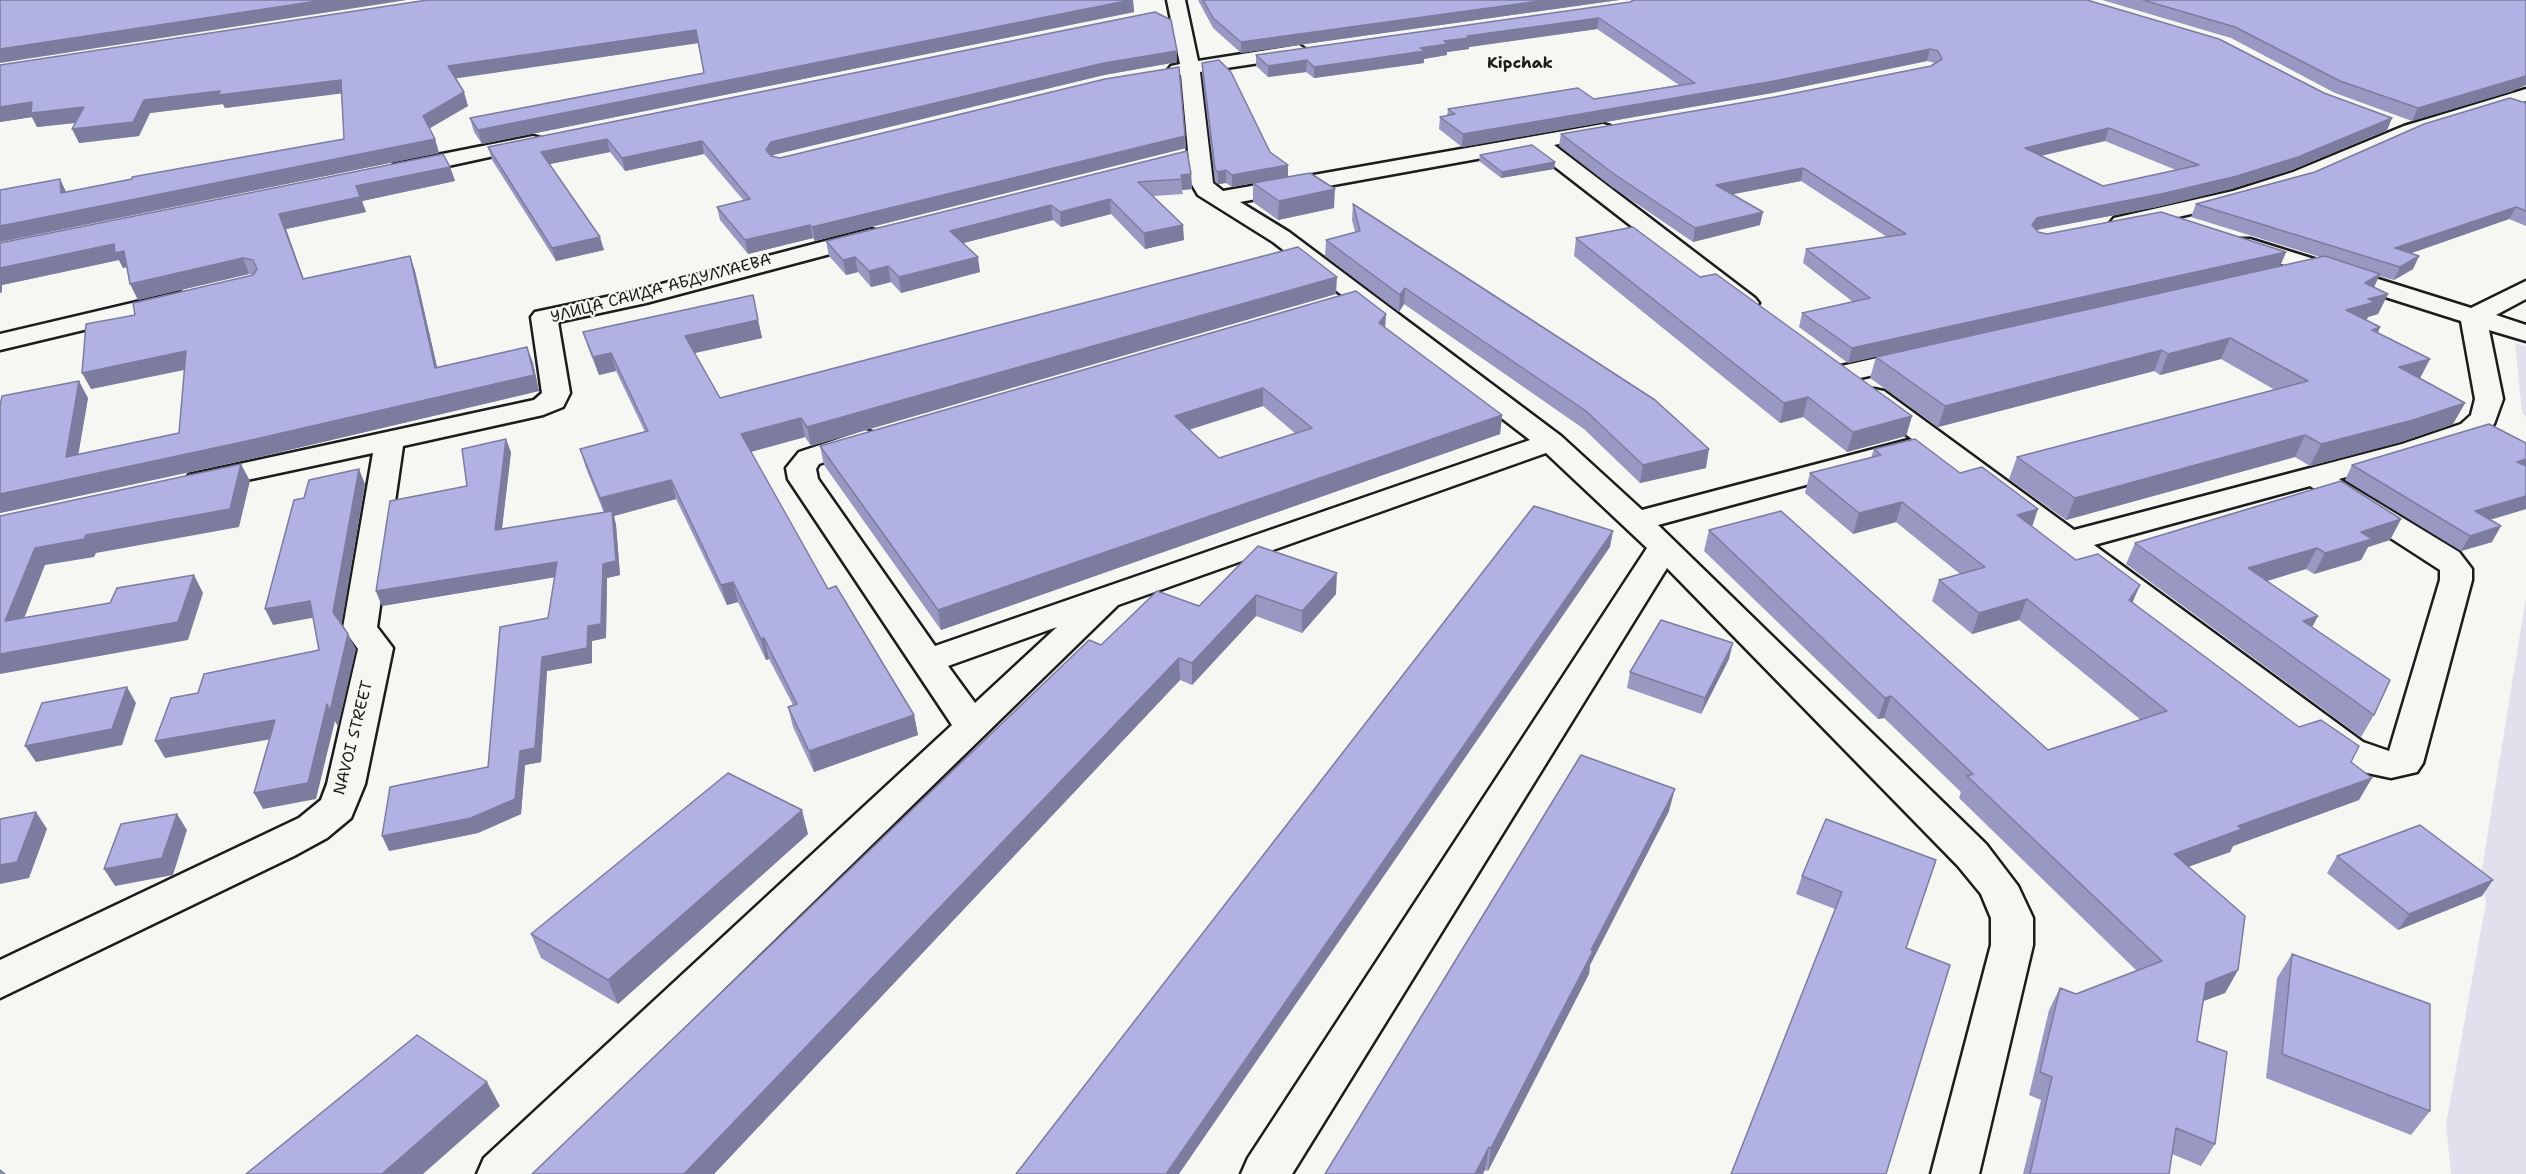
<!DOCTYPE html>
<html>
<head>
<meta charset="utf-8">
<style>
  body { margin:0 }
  canvas { display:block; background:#f6f6f2 }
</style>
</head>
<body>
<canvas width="2526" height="1174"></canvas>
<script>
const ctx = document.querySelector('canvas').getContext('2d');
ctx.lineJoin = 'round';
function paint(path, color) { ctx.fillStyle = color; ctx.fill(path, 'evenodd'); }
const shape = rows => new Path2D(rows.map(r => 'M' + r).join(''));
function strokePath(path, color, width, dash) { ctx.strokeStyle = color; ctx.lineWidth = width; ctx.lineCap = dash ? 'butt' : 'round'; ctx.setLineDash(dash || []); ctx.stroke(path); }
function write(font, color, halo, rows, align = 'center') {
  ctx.font = font + ' "Shantell Sans",sans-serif'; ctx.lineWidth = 4.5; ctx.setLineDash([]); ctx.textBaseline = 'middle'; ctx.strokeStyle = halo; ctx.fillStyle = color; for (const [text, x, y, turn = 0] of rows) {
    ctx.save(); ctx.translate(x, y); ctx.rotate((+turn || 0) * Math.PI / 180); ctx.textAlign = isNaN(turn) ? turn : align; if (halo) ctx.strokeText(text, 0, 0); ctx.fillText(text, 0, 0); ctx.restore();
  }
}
paint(shape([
  [2515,343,2526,346,2526,417,2522,413],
  [2526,597,2526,1174,2451,1174,2446,1124,2486,902,2481,875]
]), '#e1e1ee');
const minor = shape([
  [1167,0,1185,0,1198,61,1299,45,1308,51,1299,57,1200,72,1213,183,1223,191,1603,124,1610,126,1613,130,1610,134,1554,145,1755,298,1759,303,1755,308,1746,311,1737,308,1532,149,1240,202,1289,232,1561,436,1642,510,1912,439,1864,403,1860,397,1864,391,1874,389,1884,391,2074,530,2402,444,2461,424,2471,415,2475,399,2461,321,2234,249,2230,244,2234,239,2250,239,2471,308,2526,281,2526,299,2496,315,2526,325,2526,341,2489,330,2503,399,2494,424,2481,436,2422,456,2339,479,2459,552,2472,569,2472,580,2423,763,2417,772,2391,778,2358,771,2337,760,1927,450,1924,453,1658,525,1986,844,2018,886,2033,918,2033,945,1979,1174,1931,1174,1991,945,1991,918,1981,894,1958,866,1667,568,1292,1174,1241,1174,1248,1158,1647,548,1546,453,1118,605,534,1174,477,1174,484,1158,952,725,788,479,786,468,799,452,865,430,875,433,880,439,875,445,819,464,816,469,818,479,935,646,1530,440,1273,242,1198,195,1191,183,1181,75,1171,74,1168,70,1171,66,1180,64,1167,0],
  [2310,486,2440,570,2440,580,2389,751,2363,742,2094,545,2310,486],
  [1057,627,975,703,948,666,1057,627],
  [2526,89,2526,101,2418,134,2309,182,2247,201,2122,230,2114,228,2110,223,2114,218,2233,191,2293,172,2404,126,2526,89],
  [533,136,540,138,544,142,540,146,402,176,394,174,391,169,394,164,402,162,533,136],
  [871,229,879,231,883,236,879,241,646,303,558,322,570,393,563,407,543,415,403,446,377,627,393,648,365,784,351,818,327,838,294,856,0,998,0,960,299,818,321,800,327,784,358,649,343,628,373,453,200,490,189,487,185,481,189,475,534,400,542,393,531,317,535,312,635,291,871,229],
  [179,292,188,295,192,300,188,305,0,350,0,334,179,292],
  [1918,349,1928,351,1931,357,1928,363,1842,382,1832,380,1828,374,1832,368,1918,349]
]);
strokePath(minor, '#1c1c1c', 5);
paint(minor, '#f6f6f2');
paint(shape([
  [1133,0,1134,12,482,144,474,132,470,118,704,73,698,43,455,78,468,106,429,128,435,139,439,153,0,242,60,179,66,192,344,139,341,93,225,108,223,104,150,113,139,136,79,143,76,123,37,127,32,117,0,122,0,65],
  [1198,0,1619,0,1241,53,1213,28],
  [1631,0,2087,0,2324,93,2392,118,2387,130,2292,170,2231,189,2157,207,2037,230,2038,232,2047,234,2286,252,2280,266,1848,363,1799,327,1802,313,1853,302,1803,263,1806,249,1887,237,1801,181,1732,194,1760,225,1693,242,1612,187,1559,146,1561,134,1775,97,1931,66,1935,63,1927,61,1772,93,1462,147,1439,129,1440,117,1447,116,1448,109,1594,99,1679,85,1597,29,1469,47,1469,49,1447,52,1447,55,1424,59,1424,63,1314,78,1306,72,1268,77,1256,66,1256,55,1630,2,1632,1],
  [2105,141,2176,170,2103,186,2041,156],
  [2102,0,2526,0,2513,91,2412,121,2335,93,2231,38],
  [1177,51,1177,62,1104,75,773,155,772,157,780,158,1185,136,1186,148,815,241,813,238,748,254,720,220,717,207,744,201,704,154,625,171,610,152,549,164,604,250,556,261,492,160,488,147],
  [1202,63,1288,177,1334,208,1278,220,1253,202,1253,183,1232,187,1226,183,1218,184,1215,182,1202,74],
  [2526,103,2526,226,2509,219,2411,253,2419,256,2413,269,2394,280,2379,276,2374,287,2388,294,2378,314,2368,317,2366,320,2380,327,2378,333,2430,359,2420,378,2465,403,2453,424,2401,442,2310,466,2295,457,2066,520,2009,479,2017,457,2275,390,2221,359,2160,375,2154,371,1938,427,1870,378,1876,357,2320,257,2191,217,2196,204,2315,172],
  [1187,151,1191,174,1192,189,1182,190,1183,194,1153,196,1184,240,1145,249,1111,214,1061,227,1053,220,963,243,980,272,901,293,891,282,871,287,858,272,846,275,829,256,826,241],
  [1480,155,1555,162,1554,169,1501,178,1479,161],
  [450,167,455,181,362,201,366,212,286,229,304,279,410,256,415,271,437,367,527,347,533,363,539,391,255,458,0,513,0,406,88,398,78,454,179,433,185,369,91,389,135,315,253,275,249,274,138,300,127,267,123,268,119,260,2,285,2,292,0,293,0,243],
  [1353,204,1706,468,1640,483,1584,429,1404,304,1399,312,1325,256,1326,240,1355,232,1352,220],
  [1576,238,1700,277,1912,416,1906,436,1847,452,1803,417,1780,423,1574,256],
  [1336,294,811,446,805,437,751,452,828,589,914,715,918,735,814,772,793,727,788,707,793,705,769,659,766,660,738,602,727,605,676,499,614,516,616,525,620,575,607,578,606,638,592,641,592,663,547,671,541,762,525,765,521,814,478,833,389,851,488,767,548,618,555,577,382,606,376,591,467,486,511,452,502,529,604,513,586,468,580,449,645,432,616,371,599,375,589,350,583,332,758,320,762,338,695,353,720,398],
  [1385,327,1502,415,1500,434,941,630,824,465,820,446],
  [1263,406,1296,434,1219,458,1189,430],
  [2526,443,2526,509,2489,520,2492,542,2461,551,2345,480,2352,465],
  [1874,449,2032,527,2299,727,2351,762,2359,800,2233,846,2230,852,2189,866,2238,970,2225,993,2203,1001,2197,1041,2215,1144,2201,1166,2172,1154,2169,1174,2023,1174,2041,1100,2029,1095,2049,1010,2060,988,2076,994,2137,971,1959,798,1961,792,1884,718,1878,719,1704,551,1709,530,2048,750,2141,720,2019,620,1972,634,1932,601,1939,580,1960,574,1896,522,1853,534,1805,493,1810,473,1871,458],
  [2401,519,2390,540,2368,547,2361,560,2314,574,2306,569,2266,581,2318,616,2312,627,2374,715,2361,737,2126,564,2135,543],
  [1258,546,1336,594,1302,633,1256,616,1192,685,1180,680,714,1174,532,1174,1101,645,1199,606],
  [1729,659,1701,714,1627,688,1630,672],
  [1669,811,1590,965,1589,974,1488,1171,1485,1170,1325,1174],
  [1826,819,1906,948,1835,909,1796,894,1802,876],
  [808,834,618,1004,541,958,531,934],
  [2337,856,2482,896,2398,930,2327,873],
  [2292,954,2430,1111,2411,1135,2266,1078,2277,978]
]), '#9898c3');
paint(shape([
  [324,0,407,0,0,63,0,49],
  [1133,0,1134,12,482,144,478,130],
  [1547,0,1619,0,1241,53,1241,42],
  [1599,18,1597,29,1469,47,1469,49,1447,52,1447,55,1424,59,1424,63,1314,78,1314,67,1420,48,1467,36],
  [696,30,699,43,452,79,448,66],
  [1930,49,1927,61,1772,93,1462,147,1463,134],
  [1177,51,1177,62,1104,75,773,155,769,163,766,150,771,142,1104,63],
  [1307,60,1306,72,1268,77,1268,66],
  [2526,76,2526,85,2513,91,2412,121,2418,108],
  [341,80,345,93,225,108,223,104,150,113,139,136,79,143,72,129,144,100,220,91],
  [464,92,468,106,427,130,423,116],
  [32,102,84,107,91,121,37,127,32,117,0,122,0,107],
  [2392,118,2387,130,2292,170,2231,189,2157,207,2041,229,2032,232,2032,225,2037,218],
  [2109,128,2105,141,2021,160,2025,148],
  [1185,136,1186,148,815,241,812,227],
  [435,139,439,153,0,242,0,226],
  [607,139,610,152,545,165,541,152],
  [702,141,704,154,625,171,622,158],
  [1555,162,1554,169,1501,178,1502,172],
  [1288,165,1288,177,1232,187,1232,175],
  [450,167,455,181,362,201,366,212,286,229,309,295,279,214,356,186],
  [1803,168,1801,181,1714,198,1716,185],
  [1226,170,1226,183,1218,184,1218,172],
  [1191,174,1192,189,1182,190,1181,175],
  [60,179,67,194,61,193],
  [1335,189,1334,208,1278,220,1279,201],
  [1110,199,1111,214,1061,227,1060,212],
  [1051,205,1053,220,952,246,950,231],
  [2516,207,2509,219,2389,261,2395,248],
  [1763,212,1760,225,1693,242,1695,228],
  [810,225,813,238,748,254,745,240],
  [1183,225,1184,240,1145,249,1144,233],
  [600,237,604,250,556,261,552,248],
  [114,244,124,251,132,266,123,268,119,260,2,285,2,292,0,293,0,268],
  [2286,252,2280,266,1848,363,1852,348],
  [410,256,415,271,441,384,435,368],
  [2419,256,2413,269,2394,280,2400,267],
  [855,257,858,272,846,275,843,260],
  [978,257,980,272,901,293,899,277],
  [243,258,249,274,138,300,130,284],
  [888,266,891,282,871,287,869,271],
  [2380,274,2371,294,2365,283],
  [1337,277,1336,294,811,446,807,427],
  [1405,288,1404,304,1399,312,1400,295],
  [2388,294,2378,314,2368,317,2365,323,2346,310,2368,299],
  [1386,314,1385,331,1379,323],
  [758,320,762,338,690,354,685,336],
  [2380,327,2370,348,2372,330],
  [2230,338,2221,359,2160,375,2168,354],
  [527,347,533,363,539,391,255,458,0,513,0,494],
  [2162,350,2154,371,1938,427,1945,406],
  [186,351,194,368,91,389,82,373],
  [611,353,616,371,599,375,593,357],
  [2430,359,2419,380,2399,367],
  [79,381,88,398,75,474,66,457],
  [1263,388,1263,406,1175,434,1175,416],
  [1808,397,1803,417,1780,423,1784,403],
  [2465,403,2453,424,2401,442,2310,466,2321,444],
  [1502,415,1500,434,941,630,938,610],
  [1912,416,1906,436,1847,452,1853,432],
  [801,418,805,437,746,453,741,434],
  [2305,435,2295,457,2066,520,2075,498],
  [506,439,511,452,500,544,495,530],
  [1709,449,1706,468,1640,483,1643,465],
  [2526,459,2526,471,2517,462],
  [241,464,250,481,239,527,96,553,94,557,45,565,16,639,5,621,35,548,86,535],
  [359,469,365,484,341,628,333,612],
  [671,480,676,499,614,516,616,525,620,575,607,578,606,638,592,641,592,663,547,671,541,762,525,765,521,814,478,833,389,851,382,836,520,751,542,657,588,626,603,564,606,518,600,498],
  [2526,496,2526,509,2466,527,2475,511],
  [1902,502,1896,522,1853,534,1859,513],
  [2038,509,2031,530,2017,515],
  [2401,519,2390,540,2368,547,2361,560,2314,574,2325,553,2361,532],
  [2501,526,2492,542,2461,551,2470,536],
  [1613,531,1610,547,1179,1174,1166,1174],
  [2317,548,2306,569,2238,590,2248,568],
  [557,562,562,576,382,606,376,591],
  [1337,573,1336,594,1302,633,1302,611],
  [194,575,203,593,188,640,0,674,0,654],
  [733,582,738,602,727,605,721,585],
  [2140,585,2131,606,2129,600],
  [1256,595,1256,616,1192,685,1192,663],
  [2027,599,2019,620,1972,634,1979,613],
  [310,601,317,617,273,625,265,609],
  [2318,616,2306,638,2303,621],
  [348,634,356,649,338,727,335,721,316,799,263,809,254,793,327,704],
  [764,638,769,659,766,660,761,639],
  [1733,643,1729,659,1701,714,1705,698],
  [1179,658,1180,680,714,1174,684,1174],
  [127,687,136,703,122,745,36,762,25,746],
  [1891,696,1884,718,1878,719,1885,698],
  [914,715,918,735,814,772,809,751],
  [275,720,283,737,165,758,155,741],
  [2372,778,2359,800,2233,846,2230,852,2163,876,2174,854,2238,826],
  [1675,789,1669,811,1590,965,1589,974,1488,1171,1491,1148,1591,950],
  [802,810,808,834,618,1004,608,980],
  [36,812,47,829,29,878,0,884,0,865],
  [177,814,187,830,173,875,115,886,104,869],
  [2493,880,2482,896,2398,930,2409,914],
  [2238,970,2225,993,2193,1005,2206,983],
  [487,1082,500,1106,423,1174,382,1174],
  [1489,1147,1485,1170,1483,1174,1475,1174]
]), '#7c7c9f');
const building = shape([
  [0,0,324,0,0,49,0,0],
  [427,0,1131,0,478,130,470,118,704,73,696,30,448,66,464,92,423,116,435,139,0,226,0,190,60,179,61,193,132,179,132,177,344,139,341,80,219,95,220,91,144,100,133,122,72,129,84,107,31,113,32,102,0,107,0,65,427,0],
  [1203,0,1547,0,1241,42,1213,18,1203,0],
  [1634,0,2087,0,2219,39,2324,93,2392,118,2298,157,2237,176,2161,194,2046,216,2037,218,2032,225,2038,232,2047,234,2161,212,2286,252,1852,348,1802,313,1870,298,1806,249,1906,234,1803,168,1716,185,1763,212,1695,228,1614,174,1561,134,1775,97,1931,66,1942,59,1938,51,1930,49,1774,81,1463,134,1440,117,1455,114,1448,109,1578,88,1594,99,1695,83,1599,18,1467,36,1469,38,1444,41,1448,44,1420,48,1425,51,1314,67,1307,60,1268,66,1256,55,1630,2,1634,0],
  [2109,128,2199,165,2103,186,2025,148,2109,128],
  [2143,0,2526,0,2526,76,2418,108,2340,81,2235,27,2143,0],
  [1155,12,1171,20,1177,51,1104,63,771,142,766,150,771,156,780,158,1105,79,1179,67,1185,136,812,227,810,225,745,240,717,207,750,199,702,141,622,158,607,139,541,152,600,237,552,248,488,147,1155,12],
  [1219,60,1231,72,1270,152,1288,165,1232,175,1226,170,1218,172,1215,169,1202,63,1219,60],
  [2510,98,2526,103,2526,211,2516,207,2395,248,2419,256,2400,267,2196,204,2315,172,2424,124,2510,98],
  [1532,145,1555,162,1502,172,1480,155,1532,145],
  [1187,151,1191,174,1181,175,1182,179,1138,182,1183,225,1144,233,1110,199,1060,212,1051,205,950,231,978,257,899,277,888,266,869,271,855,257,843,260,826,241,1187,151],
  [443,154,450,167,356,186,360,197,279,214,303,279,410,256,435,368,527,347,534,375,247,441,0,494,0,406,2,396,79,381,66,457,179,433,186,351,82,373,86,324,135,315,133,303,253,275,257,269,253,260,243,258,130,284,124,251,115,253,114,244,0,268,0,243,443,154],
  [1310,173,1335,189,1279,201,1253,183,1310,173],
  [1353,204,1655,400,1709,449,1643,465,1586,411,1405,288,1400,295,1326,240,1360,231,1353,204],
  [1633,227,1700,277,1716,274,1912,416,1853,432,1808,397,1784,403,1576,238,1633,227],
  [1298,247,1337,277,807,427,801,418,741,434,828,589,836,586,914,715,809,751,788,707,797,704,764,638,761,639,733,582,721,585,671,480,600,498,580,449,648,431,611,353,593,357,583,332,753,295,758,320,685,336,720,398,1298,247],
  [2325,256,2380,274,2365,283,2388,294,2368,299,2375,302,2346,310,2380,327,2372,330,2430,359,2399,367,2465,403,2413,420,2321,444,2305,435,2075,498,2017,457,2308,381,2230,338,2168,354,2162,350,1945,406,1876,357,2325,256],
  [1356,291,1386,314,1379,323,1502,415,938,610,820,446,1356,291],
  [1263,388,1312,428,1219,458,1175,416,1263,388],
  [2489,424,2526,443,2526,459,2517,462,2526,466,2526,496,2475,511,2501,526,2470,536,2352,465,2489,424],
  [506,439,495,530,612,511,616,561,603,564,601,624,588,626,587,648,542,657,535,748,520,751,515,799,471,818,382,836,390,787,488,767,500,627,548,618,557,562,376,591,390,501,467,486,462,449,506,439],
  [1915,439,1960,473,1982,467,2038,509,2017,515,2076,560,2098,554,2140,585,2129,600,2299,727,2321,720,2359,746,2351,762,2372,778,2238,826,2242,829,2174,854,2245,916,2238,970,2206,983,2197,1041,2227,1052,2215,1144,2176,1128,2169,1174,2030,1174,2052,1077,2040,1072,2060,988,2076,994,2162,961,1967,776,1973,774,1891,696,1885,698,1709,530,1781,511,2048,750,2167,711,2027,599,1979,613,1939,580,1985,567,1902,502,1859,513,1810,473,1881,455,1874,449,1915,439],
  [241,464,230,509,86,535,84,539,35,548,5,621,110,603,117,588,194,575,178,622,0,654,0,516,241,464],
  [359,469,333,612,348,634,330,711,327,704,308,783,254,793,275,720,155,741,171,698,198,693,204,674,319,650,310,601,265,609,294,500,304,498,309,480,359,469],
  [2341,481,2401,519,2361,532,2372,539,2325,553,2317,548,2248,568,2318,616,2303,621,2390,680,2374,715,2135,543,2341,481],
  [1534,506,1613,531,1166,1174,1016,1174,1534,506],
  [1258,546,1337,573,1302,611,1256,595,1192,663,1179,658,684,1174,532,1174,1089,640,1101,645,1157,591,1199,606,1258,546],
  [1661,620,1733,643,1705,698,1630,672,1661,620],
  [127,687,112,729,25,746,42,703,127,687],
  [1581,755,1675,789,1591,950,1593,951,1491,1148,1489,1147,1475,1174,1325,1174,1581,755],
  [728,773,802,810,608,980,531,934,728,773],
  [36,812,17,862,0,865,0,819,36,812],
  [177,814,162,858,104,869,121,824,177,814],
  [1826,819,1936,860,1906,948,1950,965,1886,1174,1731,1174,1842,892,1802,876,1826,819],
  [2420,825,2493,880,2409,914,2337,856,2420,825],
  [2292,954,2430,1004,2430,1111,2282,1054,2292,954],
  [417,1035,487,1082,382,1174,246,1174,417,1035],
  [0,1170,5,1174,0,1174,0,1170]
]);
paint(building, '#b1b1e3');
strokePath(building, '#7c7c9f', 1.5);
write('bold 16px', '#1c1c1c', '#f6f6f2', [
  ["Kipchak",1520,64]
]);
write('16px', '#1c1c1c', '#f6f6f2', [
  ["УЛИЦА САИДА АБДУЛЛАЕВА",661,289,-15],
  ["NAVOI STREET",354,738,-76]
]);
</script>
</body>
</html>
